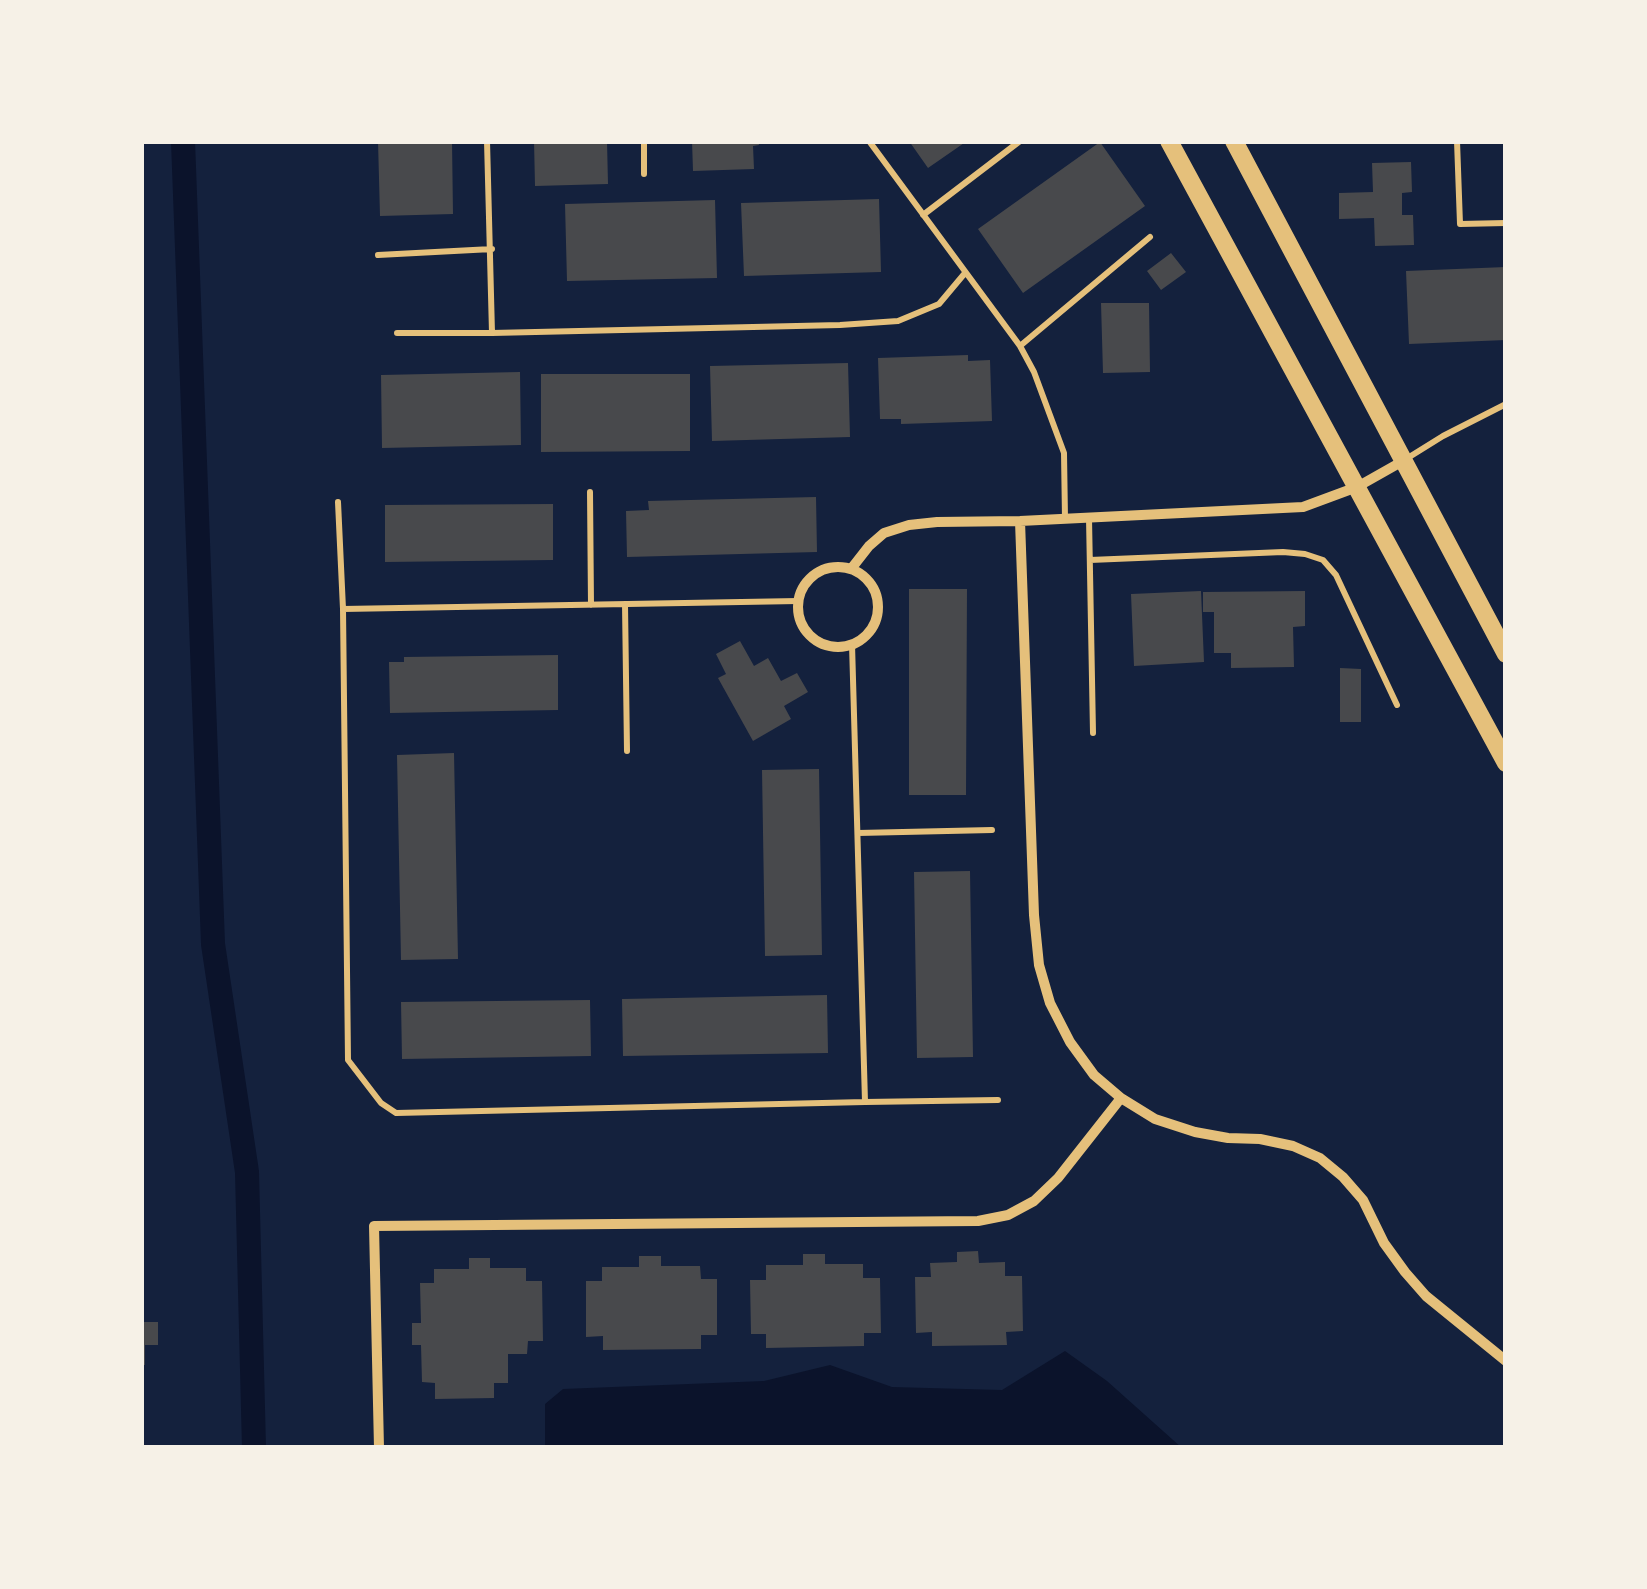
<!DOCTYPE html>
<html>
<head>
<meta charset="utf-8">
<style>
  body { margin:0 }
  #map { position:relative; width:1647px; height:1589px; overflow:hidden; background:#14213d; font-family:Inter,sans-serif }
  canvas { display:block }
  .frame { position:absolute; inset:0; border:144px solid #f6f1e7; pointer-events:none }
</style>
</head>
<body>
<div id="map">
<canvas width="1647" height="1589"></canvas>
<div class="frame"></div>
</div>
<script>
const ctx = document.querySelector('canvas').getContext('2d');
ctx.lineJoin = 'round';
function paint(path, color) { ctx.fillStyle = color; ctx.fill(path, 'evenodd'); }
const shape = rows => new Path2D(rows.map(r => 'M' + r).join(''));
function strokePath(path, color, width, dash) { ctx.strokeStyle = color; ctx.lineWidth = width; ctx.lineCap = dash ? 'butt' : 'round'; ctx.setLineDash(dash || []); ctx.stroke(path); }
paint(shape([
  [1065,1351,1107,1381,1182,1448,545,1448,545,1404,563,1389,764,1381,830,1365,892,1387,1002,1390]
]), '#0b132b');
strokePath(shape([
  [183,141,213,944,247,1172,254,1448]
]), '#0b132b', 24);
paint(shape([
  [378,141,452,141,453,214,380,216],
  [534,141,607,141,608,184,535,186],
  [692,141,758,141,759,145,753,146,754,169,693,171],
  [909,141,967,141,928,168],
  [1100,142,1145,206,1023,293,978,229],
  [1411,162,1412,192,1402,193,1402,215,1413,215,1414,245,1375,246,1374,218,1339,219,1339,193,1373,192,1372,163],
  [879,199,881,272,744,276,741,203],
  [715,200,717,278,567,281,565,204],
  [1171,253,1186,272,1161,290,1147,271],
  [1506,267,1506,340,1409,344,1406,271],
  [1101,303,1149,303,1150,372,1103,373],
  [968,355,968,361,990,360,992,421,901,424,901,419,880,419,878,358],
  [848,363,850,437,712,441,710,366],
  [520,372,521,445,382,448,381,375],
  [541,374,690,374,690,451,541,452],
  [816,497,817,552,627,557,626,511,649,510,648,501],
  [553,504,553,560,385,562,385,505],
  [909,589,967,589,966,795,909,795],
  [1201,591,1204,662,1134,666,1131,594],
  [1305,591,1305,626,1293,627,1294,667,1231,668,1231,653,1214,653,1214,612,1203,612,1203,592],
  [740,641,754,666,768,658,781,681,797,673,808,692,784,706,791,719,753,741,718,678,726,674,716,654],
  [558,655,558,710,390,713,389,662,404,662,404,657],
  [1340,668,1361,669,1361,722,1340,722],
  [454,753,458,959,401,960,397,755],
  [819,769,822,955,765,956,762,770],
  [970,871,973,1057,917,1058,914,872],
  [827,995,828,1053,623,1056,622,999],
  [590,1000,591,1056,402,1059,401,1002],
  [978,1251,979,1263,1005,1262,1005,1276,1022,1276,1023,1331,1006,1332,1007,1345,932,1346,932,1332,916,1333,915,1277,931,1277,930,1263,957,1262,957,1252],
  [803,1254,825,1254,825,1264,863,1264,863,1278,880,1278,881,1333,864,1333,864,1346,766,1348,766,1334,751,1334,750,1280,766,1280,766,1265,803,1265],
  [639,1256,661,1256,661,1266,700,1266,701,1279,717,1279,717,1335,701,1335,701,1349,603,1350,603,1336,586,1337,586,1281,602,1281,602,1267,639,1267],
  [469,1258,490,1258,490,1268,526,1268,526,1281,542,1281,543,1341,528,1341,527,1354,508,1354,508,1383,494,1383,494,1398,435,1399,435,1383,422,1382,421,1345,412,1345,412,1323,421,1323,420,1283,434,1283,434,1269,469,1269],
  [141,1322,158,1322,158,1345,145,1345,145,1365,141,1365]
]), '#48494c');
strokePath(shape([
  [487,141,492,333,840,325,898,321,939,304,965,273],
  [644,141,644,174],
  [869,141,1020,346,1034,372,1064,453,1065,519],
  [1457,141,1460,224,1506,223],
  [923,215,1020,141],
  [378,255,492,249],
  [397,333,492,333],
  [1020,346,1150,237],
  [1406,459,1443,436,1506,404],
  [590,492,591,605],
  [338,502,343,609],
  [1089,518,1093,733],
  [1090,560,1283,552,1305,554,1323,560,1336,575,1397,705],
  [798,601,343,609,348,1060,381,1103,396,1113,865,1102,852,644],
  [625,604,627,751],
  [858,833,992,830],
  [865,1102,998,1100]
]), '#e5c07b', 6);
strokePath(shape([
  [1020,521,1034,915,1039,965,1050,1003,1070,1042,1094,1075,1121,1098,1155,1119,1195,1132,1228,1138,1260,1139,1293,1146,1320,1158,1343,1177,1363,1200,1384,1243,1405,1272,1426,1296,1506,1361],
  '798 607a40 40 0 1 1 80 0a40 40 0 1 1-80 0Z',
  [851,569,869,546,884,533,909,525,937,522,1020,521,1303,507,1357,487,1403,461],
  [379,1448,374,1226,978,1221,1008,1215,1034,1201,1058,1178,1121,1098]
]), '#e5c07b', 10);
strokePath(shape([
  [1169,141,1506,763],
  [1234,141,1506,654]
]), '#e5c07b', 18);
</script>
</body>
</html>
